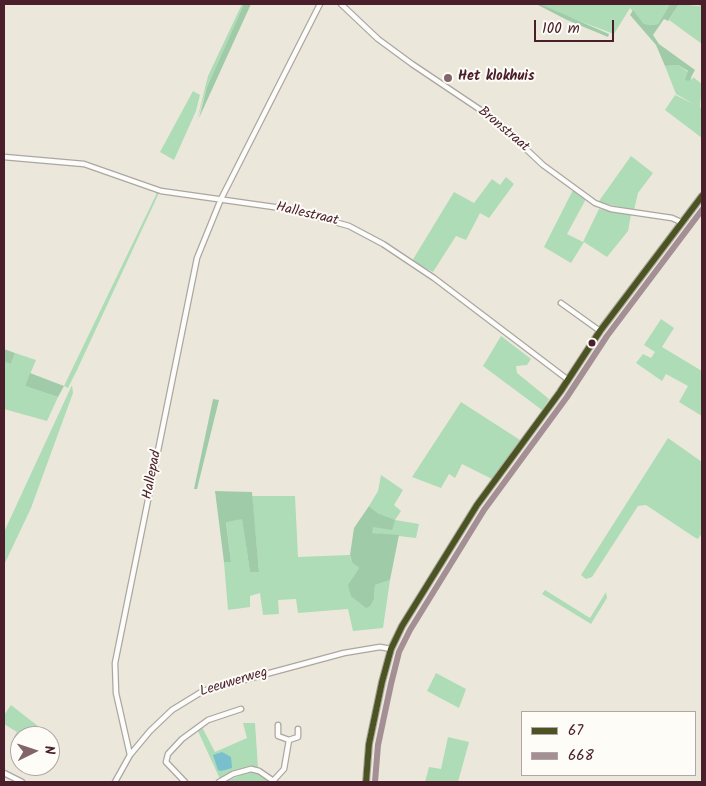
<!DOCTYPE html>
<html>
<head>
<meta charset="utf-8">
<style>
  body { margin:0 }
  #map { position:relative; width:706px; height:786px; overflow:hidden; background:#ebe8db; font-family:Kalam,sans-serif }
  canvas { display:block }
  .frame { position:absolute; inset:0; border:5px solid #4a1f2b; pointer-events:none }
  .legend { position:absolute; left:521px; top:711px; width:175px; height:65px; box-sizing:border-box; background:#fdfcf7; border:1px solid #b5a4a5; margin:0; padding:6px 9px; list-style:none; font-size:15px; color:#4a1f2b }
  .legend li { display:flex; align-items:center; gap:10px; height:25px }
  .legend b { width:25px; border:1px solid #b5a4a5 }
  .north { position:absolute; left:10px; top:726px; width:50px; height:50px; box-sizing:border-box; background:#fdfcf7; border:1px solid #b5a4a5; border-radius:50%; rotate:86deg; font-size:14px; font-weight:700; line-height:20px; text-align:center; color:#4a1f2b }
  .north::after { content:''; display:block; margin:auto; width:18px; height:22px; background:#826569; clip-path:polygon(50% 0,100% 100%,50% 72%,0 100%) }
  .scale { position:absolute; left:534px; top:20px; width:80px; height:22px; box-sizing:border-box; border:2px solid #4a1f2b; border-top:0; padding-left:6px; font-size:15px; line-height:18px; white-space:nowrap; color:#4a1f2b; -webkit-text-stroke:4px #fdfcf7; paint-order:stroke }
</style>
</head>
<body>
<div id="map">
<canvas width="706" height="786"></canvas>
<div class="frame"></div>
<ul class="legend">
<li><b style="height:6px;background:#4a5321"></b>67</li>
<li><b style="height:6px;background:#a48f95"></b>668</li>
</ul>
<div class="north">N</div>
<div class="scale">100 m</div>
</div>
<script>
const ctx = document.querySelector('canvas').getContext('2d');
ctx.lineJoin = 'round';
function paint(path, color) { ctx.fillStyle = color; ctx.fill(path, 'evenodd'); }
const shape = rows => new Path2D(rows.map(r => 'M' + r).join(''));
function strokePath(path, color, width, dash) { ctx.strokeStyle = color; ctx.lineWidth = width; ctx.lineCap = dash ? 'butt' : 'round'; ctx.setLineDash(dash || []); ctx.stroke(path); }
function write(font, color, halo, rows, align = 'center') {
  ctx.font = font + ' Kalam,sans-serif'; ctx.lineWidth = 4; ctx.setLineDash([]); ctx.textBaseline = 'middle'; ctx.strokeStyle = halo; ctx.fillStyle = color; for (const [text, x, y, turn = 0] of rows) {
    ctx.save(); ctx.translate(x, y); ctx.rotate((+turn || 0) * Math.PI / 180); ctx.textAlign = isNaN(turn) ? turn : align; if (halo) ctx.strokeText(text, 0, 0); ctx.fillText(text, 0, 0); ctx.restore();
  }
}
paint(shape([
  [242,4,244,4,207,87,196,124,208,76],
  [540,4,670,4,658,24,652,25,644,24,630,8,614,34,558,13],
  [679,4,698,6,702,4,702,44,669,20],
  [678,65,688,72,692,80,693,77,702,84,700,107,702,109,702,138,665,110,675,95,694,104,676,94,665,66],
  [193,91,200,95,196,111,174,160,160,152],
  [631,156,653,173,638,193,634,210,602,203,599,201],
  [506,177,514,184,489,218,480,213,466,240,456,236,433,272,412,261,454,192,474,203,492,179,500,185],
  [573,190,586,199,567,234,583,242,599,209,631,215,628,231,607,257,584,242,571,263,544,247],
  [156,191,158,191,158,195,77,370,68,388,64,386,156,195],
  [661,319,674,328,662,347,702,371,702,416,679,402,688,386,666,374,662,381,636,363,643,354,651,358,655,352,644,345],
  [501,336,531,359,527,365,516,366,517,373,549,399,542,410,483,366],
  [15,353,36,360,25,386,58,397,47,421,4,409,4,362,11,364],
  [72,385,73,393,31,508,4,565,4,532],
  [461,402,520,440,492,479,462,464,455,478,449,474,441,488,412,477],
  [668,438,702,462,702,533,698,539,694,537,646,505,638,506,592,577,586,579,581,575],
  [381,475,403,490,394,505,401,511,395,520,419,524,416,538,372,533,372,527,379,514,369,506,378,491],
  [252,496,295,496,298,557,350,555,351,560,359,568,352,579,374,599,375,585,390,580,383,628,353,631,348,609,298,613,296,599,278,600,279,614,263,615,260,593,250,596,250,607,228,610,224,562,231,562,226,521,242,518,250,572,259,572],
  [545,590,590,618,606,592,607,598,591,624,542,594],
  [436,673,466,689,459,708,427,691],
  [11,705,43,730,39,736,20,736,20,740,14,737,17,732,4,724,4,715],
  [243,723,255,723,258,768,245,768,220,779,197,729,202,727,215,752,247,738],
  [448,737,469,742,458,782,425,782,429,767,441,769],
  [248,772,261,774,271,782,224,782]
]), '#addcb6');
paint(shape([
  [244,4,251,4,199,118,207,87],
  [536,4,540,4,609,34,608,37,567,20],
  [670,4,679,4,668,21,664,19,653,35,659,44,695,70,689,81,685,80,688,71,678,65,665,66,656,45,630,15,633,10,644,24,652,25,658,24],
  [4,349,15,353,11,364,4,362],
  [30,373,64,386,58,397,25,386],
  [213,399,219,400,197,489,194,489],
  [215,491,252,492,259,572,250,572,242,519,226,522,231,562,224,562],
  [369,506,379,514,395,520,392,530,373,527,372,533,399,535,390,580,375,585,374,599,370,606,366,608,351,596,348,585,359,568,352,562,350,555,354,528]
]), '#a0cba9');
paint(shape([
  [222,752,231,757,232,768,221,771,218,770,213,755]
]), '#7abfce');
const minor = shape([
  [341,4,378,39,412,64,494,119,543,165,595,203,611,209,672,218,681,222],
  [4,157,84,164,161,191,288,209,349,226,383,244,434,278,567,379],
  [561,303,600,331],
  [278,725,278,736,289,740,298,737,298,729],
  [130,755,116,693,115,663,197,258,221,199,320,4],
  [4,773,22,782],
  [273,781,284,769,289,740],
  [115,782,130,755,150,731,172,710,203,691,344,653,380,647,391,649],
  [185,782,166,762,168,754,182,739,208,720,241,709],
  [219,782,233,774,251,769,259,771,275,782]
]);
const tertiary = shape([
  [366,782,369,744,382,682,391,649,402,626,477,505,560,392,600,331,702,196]
]);
strokePath(minor, '#ada6a0', 7);
strokePath(tertiary, '#ada6a0', 8);
strokePath(minor, '#fcfcfa', 4.5);
strokePath(tertiary, '#fcfcfa', 5.5);
strokePath(shape([
  [366,782,369,744,382,682,391,649,402,626,477,505,560,392,600,331,702,196]
]), '#4a5321', 6);
strokePath(shape([
  [375,782,378,745,391,684,399,652,410,630,484,510,567,397,607,336,702,210]
]), '#a48f95', 6);
for (const [x, y, r, color] of [
  [448,78,5,"#826569"],
  [592,343,4.5,"#4a1f2b"]
]) { const dot = new Path2D(); dot.arc(x, y, r, 0, 2 * Math.PI); ctx.fillStyle = color; ctx.fill(dot); strokePath(dot, '#fdfcf7', 2); }
write('bold 14px', '#4a1f2b', '#fdfcf7', [
  ["Het klokhuis",458,78]
], 'left');
write('14px', '#4a1f2b', '#fdfcf7', [
  ["Bronstraat",503,130,40],
  ["Hallestraat",307,215,13],
  ["Hallepad",153,475,-79],
  ["Leeuwerweg",234,683,-17]
]);
</script>
</body>
</html>
